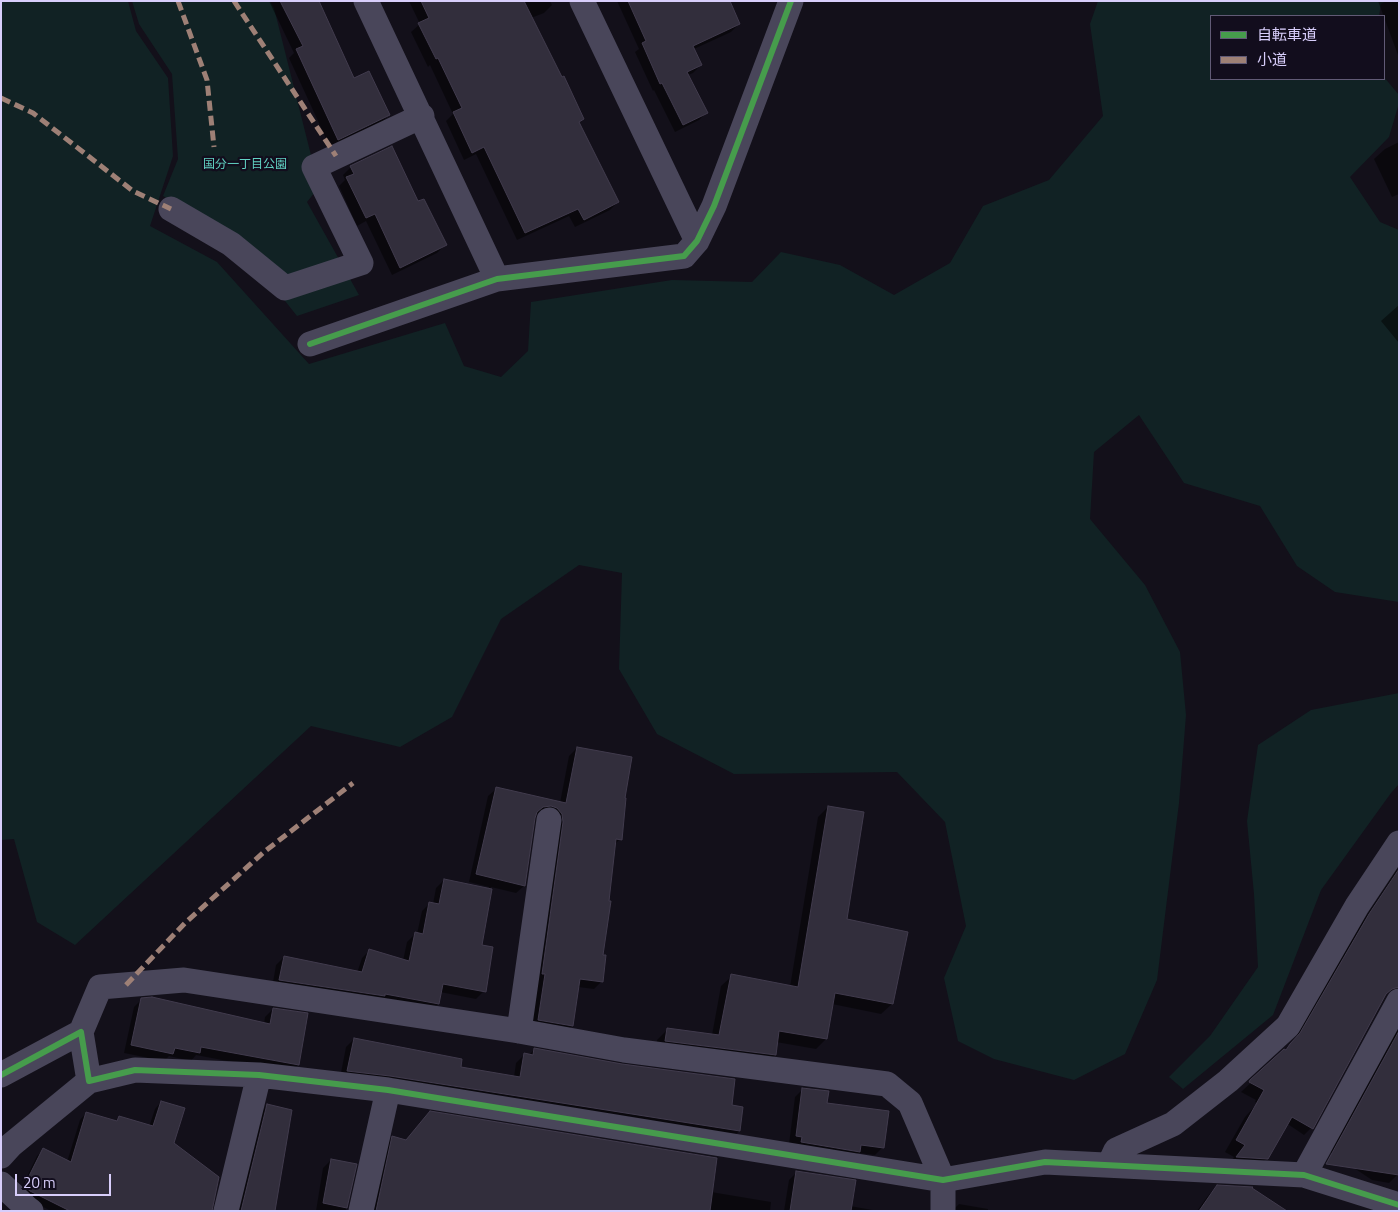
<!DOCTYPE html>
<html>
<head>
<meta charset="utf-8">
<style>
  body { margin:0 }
  #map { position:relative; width:1400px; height:1212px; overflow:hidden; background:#13101a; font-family:"Titillium Web","Noto Sans JP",sans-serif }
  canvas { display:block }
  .frame { position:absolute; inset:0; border:2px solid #d8cefb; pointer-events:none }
  .legend { position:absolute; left:1210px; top:15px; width:175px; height:65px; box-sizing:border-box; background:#120d1d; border:1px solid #615a76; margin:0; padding:6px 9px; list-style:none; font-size:15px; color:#d8cefb }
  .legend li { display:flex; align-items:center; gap:10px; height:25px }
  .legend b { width:25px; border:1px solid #615a76 }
  .scale { position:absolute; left:15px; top:1174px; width:96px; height:22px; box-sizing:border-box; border:2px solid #d8cefb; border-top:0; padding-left:6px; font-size:15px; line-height:18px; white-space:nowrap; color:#d8cefb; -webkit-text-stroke:4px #120d1d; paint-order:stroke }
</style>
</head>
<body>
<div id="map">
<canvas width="1400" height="1212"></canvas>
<div class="frame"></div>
<ul class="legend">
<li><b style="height:6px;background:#469c4c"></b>自転車道</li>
<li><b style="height:6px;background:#9e8076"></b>小道</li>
</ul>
<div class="scale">20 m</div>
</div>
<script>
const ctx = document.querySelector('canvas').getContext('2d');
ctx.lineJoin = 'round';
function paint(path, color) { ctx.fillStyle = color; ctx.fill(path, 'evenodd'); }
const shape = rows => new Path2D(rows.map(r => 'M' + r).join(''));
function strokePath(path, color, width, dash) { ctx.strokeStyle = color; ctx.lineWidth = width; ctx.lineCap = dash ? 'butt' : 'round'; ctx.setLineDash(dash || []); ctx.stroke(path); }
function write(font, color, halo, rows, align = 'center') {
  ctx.font = font + ' "Titillium Web","Noto Sans JP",sans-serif'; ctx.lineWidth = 4.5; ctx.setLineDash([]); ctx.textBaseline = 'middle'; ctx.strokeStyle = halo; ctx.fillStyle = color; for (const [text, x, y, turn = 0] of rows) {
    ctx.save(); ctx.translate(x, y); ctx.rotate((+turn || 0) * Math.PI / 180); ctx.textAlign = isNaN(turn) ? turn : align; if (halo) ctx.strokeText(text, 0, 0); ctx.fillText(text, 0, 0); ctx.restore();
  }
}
paint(shape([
  [1,1,128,1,136,31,168,78,173,156,150,226,217,262,309,364,445,323,464,366,501,377,528,351,531,302,672,280,752,282,781,252,840,265,894,295,950,263,983,206,1049,180,1103,116,1090,24,1098,1,1387,1,1381,4,1379,16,1211,16,1211,79,1384,79,1384,77,1399,95,1399,103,1389,137,1350,177,1380,222,1399,230,1399,602,1335,592,1297,566,1260,506,1184,483,1139,415,1094,452,1090,519,1145,585,1180,652,1186,715,1179,803,1157,980,1125,1054,1074,1080,994,1059,958,1041,944,978,966,926,945,822,897,772,734,774,657,734,619,669,622,573,579,565,501,619,452,717,400,747,311,726,75,945,37,922,14,839,1,840],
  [132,1,270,1,274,8,319,187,307,202,359,295,297,316,234,237,163,196,178,159,172,74,139,24],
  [1399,693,1399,784,1391,793,1321,890,1273,1015,1183,1089,1169,1077,1210,1036,1258,967,1254,894,1247,821,1258,745,1311,710]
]), '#112224');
paint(shape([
  [269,1,317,1,354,79,389,115,381,123,330,147,289,58,294,53],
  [409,1,550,1,552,5,544,13,531,18,583,119,578,123,618,202,610,210,575,227,569,216,517,240,476,154,464,160,446,121,453,114,430,65,428,67,411,32,420,24],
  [617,1,728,1,739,24,731,32,694,49,701,65,693,73,688,75,706,113,699,120,675,132,654,90,653,91,635,52,639,49],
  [1378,1,1399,1,1399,57,1398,55],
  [1399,142,1399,194,1392,197,1374,159,1385,149],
  [351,167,418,203,445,245,437,253,392,275,366,221,357,226,339,186,345,180,343,175],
  [1399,305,1399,343,1381,321],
  [577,748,623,799,620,839,614,845,602,956,601,982,594,989,578,987,572,1026,564,1033,531,1027,543,813,535,814,524,886,516,893,491,887,480,946,484,991,476,999,440,992,438,1004,430,1012,272,988,276,965,284,957,357,973,362,958,370,950,403,961,407,942,415,934,417,934,422,911,430,903,433,904,436,888,444,880,489,889,489,887,469,882,488,796,496,789,560,803,569,756],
  [828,807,845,920,892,1004,881,1014,832,1004,826,1039,816,1049,776,1042,775,1055,765,1065,656,1051,657,1040,667,1030,712,1035,721,986,732,976,790,987,818,817],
  [1399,867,1399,934,1313,1126,1304,1135,1255,1102,1256,1100,1241,1092,1292,1044,1361,924],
  [142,999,264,1024,265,1017,273,1009,298,1065,290,1073,196,1055,191,1061,169,1056,164,1061,124,1053,134,1007],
  [1399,1026,1399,1173,1389,1183,1372,1180,1330,1152],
  [354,1039,459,1068,514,1077,516,1063,524,1055,528,1056,534,1050,730,1106,739,1131,732,1139,340,1078,346,1047],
  [803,1089,826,1104,883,1147,875,1155,858,1153,851,1159,789,1144,795,1097],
  [161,1102,173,1144,185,1211,51,1211,24,1197,19,1193,37,1156,43,1150,67,1162,80,1120,86,1113,114,1122,119,1117,149,1127,155,1109],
  [1256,1105,1267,1158,1255,1170,1226,1169,1234,1157,1225,1152,1245,1117],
  [267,1106,274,1211,237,1211,261,1112],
  [393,1137,406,1141,771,1202,770,1211,369,1211,385,1145],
  [331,1160,355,1165,346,1211,316,1211,323,1168],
  [797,1172,850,1206,878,1211,784,1211,789,1180],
  [1217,1186,1284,1211,1197,1211,1207,1197],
  [959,1204,988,1209,988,1211,952,1211]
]), '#0007');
const building = shape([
  [280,1,319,1,354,78,369,71,390,115,338,140,296,49,303,46,280,1],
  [421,1,524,1,562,77,564,76,584,119,579,122,619,202,584,220,578,209,525,233,484,147,472,153,453,112,462,108,438,58,436,59,418,23,429,18,421,1],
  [628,1,730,1,740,24,693,46,702,65,687,72,708,113,683,125,662,83,660,84,642,43,646,41,628,1],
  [392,146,418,201,424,199,447,245,400,268,375,214,366,218,346,177,354,174,350,166,392,146],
  [577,747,632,757,625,798,626,798,622,840,616,839,609,901,611,901,603,955,606,955,603,982,580,979,573,1026,538,1020,545,974,542,974,563,822,562,814,557,808,551,806,543,807,537,812,535,818,525,886,476,874,496,787,566,803,577,747],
  [828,806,864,812,847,919,908,932,893,1004,835,993,827,1039,779,1031,776,1055,665,1041,667,1028,719,1035,731,974,798,987,828,806],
  [1399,869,1399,987,1392,989,1386,994,1313,1129,1292,1117,1268,1159,1236,1157,1245,1145,1236,1140,1264,1090,1249,1082,1250,1080,1284,1049,1286,1050,1290,1044,1300,1033,1369,914,1399,869],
  [444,879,492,889,482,945,493,947,486,992,443,984,439,1004,385,994,385,996,279,980,284,956,362,972,369,949,409,961,415,932,423,934,429,902,439,904,444,879],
  [152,997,270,1024,273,1008,308,1013,299,1065,201,1047,200,1053,175,1048,173,1054,131,1045,141,998,152,997],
  [1399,1031,1399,1175,1326,1164,1399,1031],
  [354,1038,462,1059,461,1067,520,1077,524,1053,533,1055,534,1048,622,1064,735,1079,732,1105,743,1107,740,1131,390,1076,347,1071,354,1038],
  [802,1088,829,1091,827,1103,889,1111,884,1148,861,1145,860,1152,801,1142,802,1137,796,1136,802,1088],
  [161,1101,185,1108,174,1143,219,1177,212,1211,70,1211,30,1191,24,1186,43,1148,71,1162,86,1112,117,1121,119,1116,153,1126,161,1101],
  [267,1104,292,1110,275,1211,241,1211,267,1104],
  [430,1111,717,1158,710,1211,376,1211,392,1136,406,1140,430,1111],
  [331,1159,357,1164,347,1208,323,1203,331,1159],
  [796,1171,856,1180,851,1211,790,1211,796,1171],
  [1217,1185,1253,1187,1252,1188,1287,1211,1199,1211,1217,1185]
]);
paint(building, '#322e3c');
strokePath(building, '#413b4d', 1);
strokePath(shape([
  [366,1,497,279],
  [582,1,697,241],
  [171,209,231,244,285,288,361,263,314,167,422,116],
  [310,344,497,279,684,256,697,241,714,206,791,1],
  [519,1031,549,820],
  [81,1032,100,987,184,980,519,1031,624,1050,887,1084,910,1103,943,1180,943,1211],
  [1,1075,81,1032,89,1081,135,1070,259,1075,388,1090,943,1180,1045,1162,1304,1175,1399,1205],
  [1,1156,11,1145,89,1081],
  [1109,1165,1116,1150,1173,1124,1228,1081,1288,1026,1357,906,1399,843],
  [1304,1175,1399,1001],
  [1,1184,27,1208,31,1211],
  [226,1211,259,1075],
  [361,1211,388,1090]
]), '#49465a', 25);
strokePath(shape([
  [178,1,207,80,214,147],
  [234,1,336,156],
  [1,98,33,113,133,191,171,209],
  [126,985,185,923,264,852,353,783]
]), '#9e8076', 5, [10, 5]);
strokePath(shape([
  [310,344,497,279,684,256,697,241,714,206,791,1],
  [1,1075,81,1032,89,1081,135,1070,259,1075,388,1090,943,1180,1045,1162,1304,1175,1399,1205]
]), '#469c4c', 6);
write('12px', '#61d3c3', '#120d1d', [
  ["国分一丁目公園",245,165]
]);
</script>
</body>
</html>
